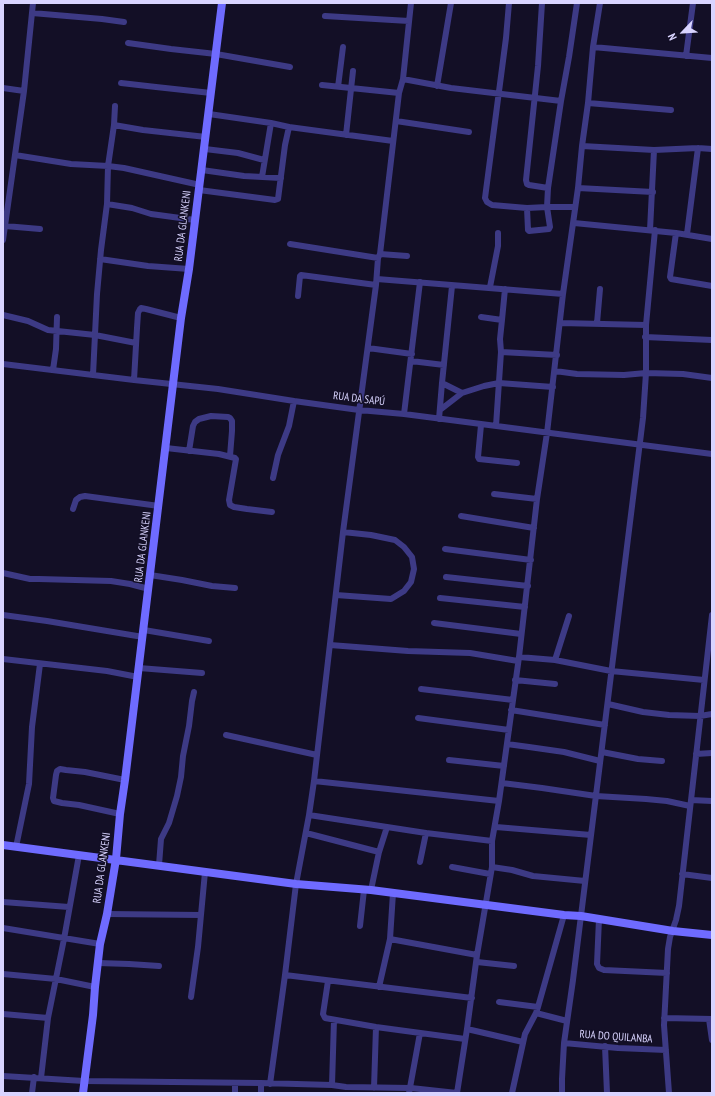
<!DOCTYPE html>
<html>
<head>
<meta charset="utf-8">
<style>
  body { margin:0 }
  #map { position:relative; width:715px; height:1096px; overflow:hidden; background:#130f26; font-family:"PT Sans Narrow",sans-serif }
  canvas { display:block }
  .frame { position:absolute; inset:0; border:4px solid #d9d4ff; pointer-events:none }
  .north { position:absolute; left:663px; top:12px; width:40px; height:40px; -webkit-text-stroke:3px #130f26; paint-order:stroke; rotate:245deg; font-size:11px; font-weight:700; line-height:16px; text-align:center; color:#d9d4ff }
  .north::after { content:''; display:block; margin:auto; width:14px; height:18px; background:#d9d4ff; clip-path:polygon(50% 0,100% 100%,50% 72%,0 100%) }
</style>
</head>
<body>
<div id="map">
<canvas width="715" height="1096"></canvas>
<div class="frame"></div>
<div class="north">N</div>
</div>
<script>
const ctx = document.querySelector('canvas').getContext('2d');
ctx.lineJoin = 'round';
const shape = rows => new Path2D(rows.map(r => 'M' + r).join(''));
function strokePath(path, color, width, dash) { ctx.strokeStyle = color; ctx.lineWidth = width; ctx.lineCap = dash ? 'butt' : 'round'; ctx.setLineDash(dash || []); ctx.stroke(path); }
function write(font, color, halo, rows, align = 'center') {
  ctx.font = font + ' "PT Sans Narrow",sans-serif'; ctx.lineWidth = 3; ctx.setLineDash([]); ctx.textBaseline = 'middle'; ctx.strokeStyle = halo; ctx.fillStyle = color; for (const [text, x, y, turn = 0] of rows) {
    ctx.save(); ctx.translate(x, y); ctx.rotate((+turn || 0) * Math.PI / 180); ctx.textAlign = isNaN(turn) ? turn : align; if (halo) ctx.strokeText(text, 0, 0); ctx.fillText(text, 0, 0); ctx.restore();
  }
}
strokePath(shape([
  [509,3,506,38,485,198,487,202,492,205,527,208,547,207,575,207],
  [542,3,538,66,526,180,527,184,529,185,548,188],
  [32,13,102,19,124,22],
  [325,16,409,21],
  [128,43,171,49,216,54,290,67],
  [593,47,712,58],
  [686,56,693,3],
  [403,79,451,88,561,101],
  [121,83,156,87,211,93],
  [322,85,399,93],
  [437,86,451,3],
  [338,87,343,47],
  [3,88,24,91],
  [588,103,671,110],
  [209,114,271,123,289,127,393,141],
  [396,121,469,132],
  [114,125,143,130,206,137],
  [346,135,353,71],
  [582,146,654,150,698,148,712,149],
  [205,149,238,153,264,160],
  [15,155,71,164,108,166,124,168,200,185],
  [202,170,244,176,281,178],
  [262,177,271,123],
  [578,188,653,192],
  [199,190,275,200,278,199,285,145,289,127],
  [107,204,132,208,151,214,195,220],
  [527,208,528,230,529,231,549,229,550,227,547,207,548,188,561,101,569,57,577,3],
  [574,223,676,233,712,239],
  [5,226,40,229],
  [650,230,654,150],
  [676,233,670,277,671,279,712,286],
  [687,234,698,148],
  [3,240,24,91,33,3],
  [290,244,378,258],
  [380,254,407,256],
  [100,259,148,266,189,269],
  [377,279,563,294],
  [490,287,498,246,498,233],
  [298,296,300,276,301,275,376,285],
  [3,315,28,321,48,330,95,335,136,343],
  [481,317,502,320],
  [560,323,646,325],
  [597,323,600,289],
  [645,337,712,340],
  [368,348,412,354],
  [501,352,557,355],
  [411,361,444,365],
  [3,364,134,380,218,389,294,401,359,410,404,414,712,454],
  [53,370,56,349,57,317],
  [555,371,577,374,624,375,646,373,683,374,712,378],
  [93,375,97,294,101,250,107,204,108,166,114,125,115,106],
  [134,380,137,328,138,313,140,309,141,308,146,309,181,318],
  [442,383,462,393],
  [440,410,462,393,484,386,499,383,553,387],
  [404,414,420,282],
  [439,419,442,383,452,286],
  [481,425,478,457,479,459,517,463],
  [496,426,501,352,500,339,502,320,505,289],
  [166,448,219,454,235,458,236,459,229,500,230,505,234,507,247,509,272,512],
  [189,451,193,426,195,422,199,419,211,416,228,417,230,418,232,421,232,431,230,456],
  [273,478,278,455,289,426,294,401],
  [494,494,537,499],
  [73,509,76,500,80,497,85,496,159,506],
  [461,516,534,528],
  [445,549,531,560],
  [3,573,30,579,39,579,111,581,130,584,149,589],
  [150,575,182,580,212,586,235,588],
  [446,577,528,586],
  [336,595,391,599,404,591,411,582,414,569,412,557,404,547,395,540,371,535,343,532],
  [440,598,525,607],
  [3,615,47,621,143,637],
  [434,623,521,634],
  [144,630,209,641],
  [330,645,408,651,470,653,518,661],
  [519,657,555,660,611,671,704,680],
  [3,659,107,671,138,677],
  [555,660,569,616],
  [139,668,202,673],
  [515,680,555,684],
  [421,689,513,700],
  [608,704,643,712,669,715,700,716,712,714],
  [511,710,605,725],
  [418,718,509,730],
  [226,735,317,755],
  [507,744,529,747,564,752,600,761],
  [602,752,638,759,662,761],
  [696,754,712,753],
  [449,760,504,766],
  [314,781,499,801],
  [502,783,542,788,596,796,646,799,667,801,690,806],
  [691,800,712,801],
  [120,814,79,805,62,803,54,801,53,798,56,775,57,771,60,769,66,770,85,772,125,780],
  [309,815,426,833,492,841],
  [496,827,591,835],
  [306,833,379,852],
  [16,847,29,784,32,727,40,664],
  [420,862,426,833],
  [159,865,161,839,169,823,177,796,181,777,183,756,189,726,192,701,194,692],
  [452,867,490,874],
  [492,867,512,870,533,876,585,881],
  [682,874,712,878],
  [371,890,379,852,387,827],
  [3,902,69,907],
  [107,914,201,915],
  [599,919,597,964,599,968,604,970,667,973],
  [360,926,364,890],
  [3,928,100,944],
  [390,939,477,955],
  [477,962,514,966],
  [98,963,129,964,159,966],
  [3,974,56,979,95,987],
  [285,975,472,998],
  [328,981,323,1014,325,1018,376,1027,465,1039],
  [379,987,390,939,393,893],
  [191,997,198,947,205,872],
  [499,1002,538,1007],
  [536,1013,567,1021],
  [3,1014,48,1018],
  [664,1018,712,1019],
  [709,1019,712,1040],
  [467,1029,523,1042],
  [564,1043,618,1048,666,1050],
  [605,1046,607,1093],
  [3,1076,84,1081,261,1083,332,1085,346,1087,411,1088,457,1093],
  [41,1078,48,1018,64,939,79,855],
  [235,1083,235,1093],
  [261,1083,261,1093],
  [270,1084,285,975,296,884,309,815,314,781,343,532,376,285,378,258,380,254,399,93,403,79,411,3],
  [332,1085,334,1020],
  [374,1088,376,1027],
  [32,1093,34,1077],
  [409,1093,420,1033],
  [457,1093,467,1029,477,955,492,867,492,841,499,801,519,657,537,499,547,433,563,294,578,188,582,146,588,103,593,47,600,3],
  [512,1093,525,1034,536,1013,538,1007,564,915],
  [562,1093,562,1079,564,1043,573,980,643,418,646,373,646,325,655,230],
  [669,1093,664,1025,668,949,670,937,676,920,679,906,712,615]
]), '#3d3a85', 6);
strokePath(shape([
  [3,845,296,884,371,890,564,915,581,916,673,931,712,935],
  [83,1093,93,1015,95,987,100,944,107,914,116,859,120,814,125,780,181,318,189,269,222,3]
]), '#6f6bff', 8);
write('11px', '#d9d4ff', '#130f26', [
  ["RUA DA GLANKENI",183,226,-83],
  ["RUA DA SAPÚ",359,399,7],
  ["RUA DA GLANKENI",143,547,-83],
  ["RUA DA GLANKENI",102,868,-82],
  ["RUA DO QUILANBA",616,1037,4]
]);
</script>
</body>
</html>
